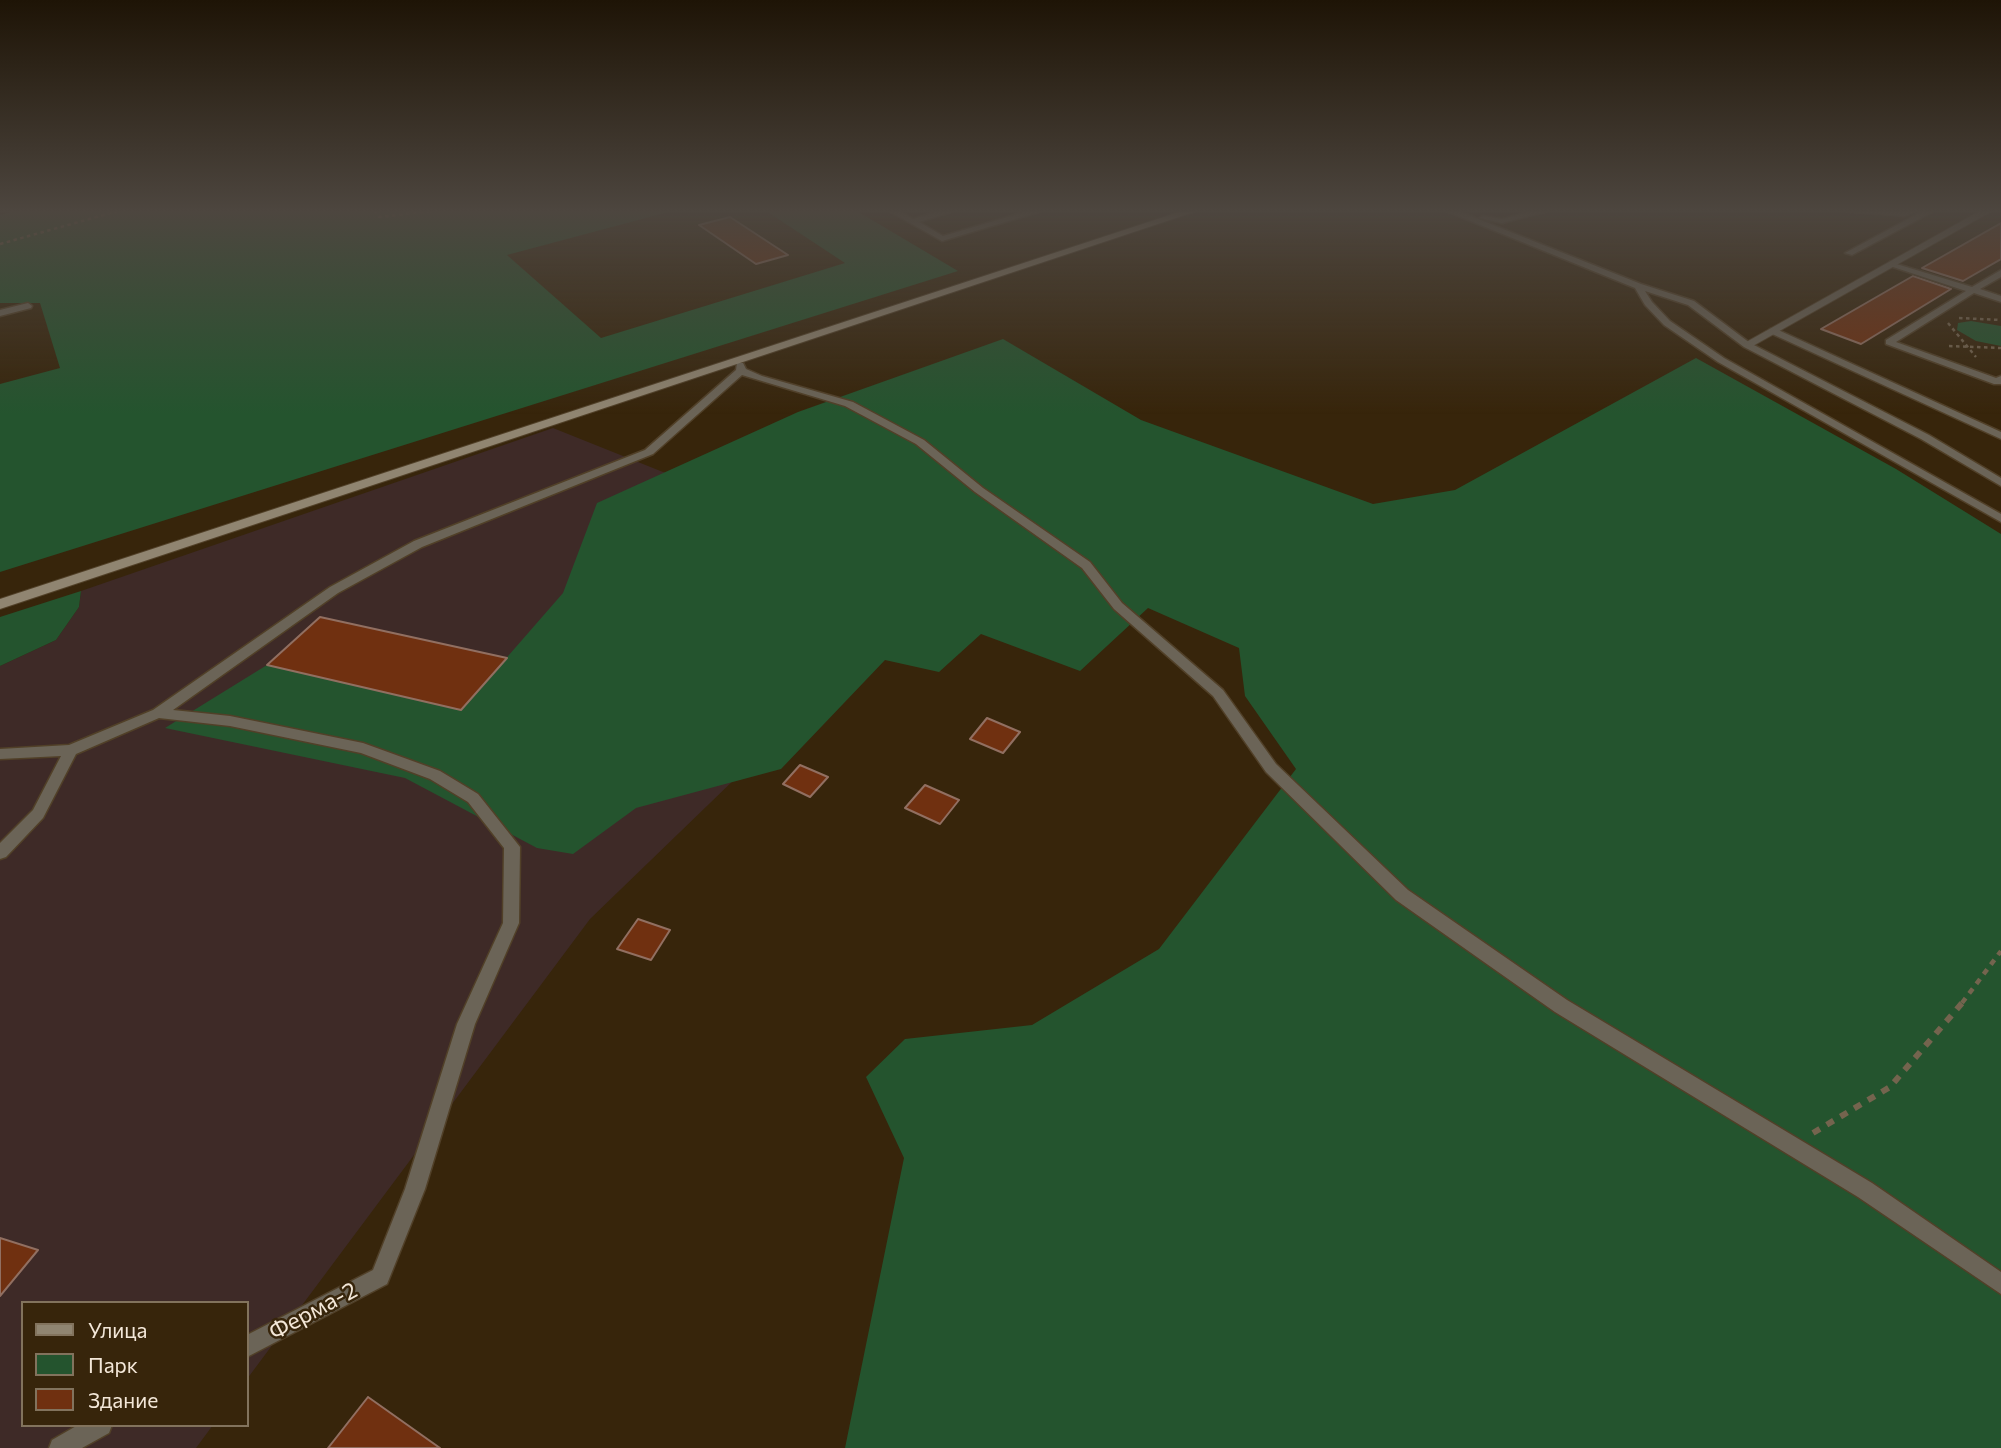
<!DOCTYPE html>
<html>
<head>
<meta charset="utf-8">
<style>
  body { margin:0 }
  #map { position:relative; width:2001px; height:1448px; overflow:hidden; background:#37250b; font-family:Commissioner,sans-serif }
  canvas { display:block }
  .legend { position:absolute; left:21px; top:1301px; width:228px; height:126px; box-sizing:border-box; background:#37250b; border:2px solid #82735d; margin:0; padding:9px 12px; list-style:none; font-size:21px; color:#f3e7d8 }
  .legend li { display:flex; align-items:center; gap:14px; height:35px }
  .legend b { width:35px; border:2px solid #82735d }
</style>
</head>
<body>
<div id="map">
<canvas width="2001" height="1448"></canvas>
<ul class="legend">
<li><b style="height:9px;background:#908571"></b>Улица</li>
<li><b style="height:19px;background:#24542e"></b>Парк</li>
<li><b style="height:19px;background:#703010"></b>Здание</li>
</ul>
</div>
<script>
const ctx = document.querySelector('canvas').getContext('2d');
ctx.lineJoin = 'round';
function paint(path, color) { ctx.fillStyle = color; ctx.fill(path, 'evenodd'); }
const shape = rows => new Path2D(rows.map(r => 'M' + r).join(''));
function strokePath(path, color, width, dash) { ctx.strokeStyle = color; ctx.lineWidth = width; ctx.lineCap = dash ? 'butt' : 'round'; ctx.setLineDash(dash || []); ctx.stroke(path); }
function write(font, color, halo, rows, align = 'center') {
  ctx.font = font + ' Commissioner,sans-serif'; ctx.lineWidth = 5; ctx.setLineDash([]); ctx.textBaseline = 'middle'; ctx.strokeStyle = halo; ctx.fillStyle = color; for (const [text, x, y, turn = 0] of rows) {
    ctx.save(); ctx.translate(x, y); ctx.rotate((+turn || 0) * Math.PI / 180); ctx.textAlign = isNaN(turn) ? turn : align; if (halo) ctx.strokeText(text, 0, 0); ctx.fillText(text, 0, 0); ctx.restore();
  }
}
paint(shape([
  [553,428,663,472,976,546,590,919,247,1379,247,1303,23,1303,23,1425,213,1425,196,1448,0,1448,0,666,56,640,79,607,81,591]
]), '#3e2a27');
paint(shape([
  [14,211,672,211,507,255,601,338,845,263,766,211,857,211,958,271,0,572,0,384,60,368,40,303,0,303,0,215],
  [1971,321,2001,326,2001,346,1976,341,1957,330,1958,323],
  [1003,339,1141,420,1373,504,1455,490,1696,358,1896,469,2001,534,2001,1448,845,1448,904,1158,866,1077,905,1039,1032,1025,1159,949,1296,769,1245,696,1239,648,1148,608,1080,671,981,634,939,672,885,660,781,769,636,808,573,854,537,848,405,778,165,728,267,665,461,710,563,593,597,503,798,412],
  [81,591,79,607,56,640,0,666,0,617]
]), '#24542e');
const building = shape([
  [730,217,788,255,756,264,699,225,730,217],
  [2001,223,2001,259,1963,281,1922,268,2001,223],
  [1913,276,1951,289,1861,344,1821,329,1913,276],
  [320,617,507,658,461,710,267,665,320,617],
  [987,718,1020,732,1003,753,970,739,987,718],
  [800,765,828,777,810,797,783,784,800,765],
  [925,785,959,800,940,824,905,808,925,785],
  [638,919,670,930,651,960,617,949,638,919],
  [0,1238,38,1250,0,1296,0,1238],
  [368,1397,440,1448,328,1448,368,1397]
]);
paint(building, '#703010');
strokePath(building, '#916f61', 2);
const lane = shape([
  [889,211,899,211,913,219,940,211,954,211,919,222,943,236,1028,211,1042,211,942,241,889,211],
  [1446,211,1458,211,1641,284,1694,301,1750,343,1929,435,2001,478,2001,486,1921,439,1744,347,1688,305,1645,291,1652,302,1670,321,1724,358,2001,514,2001,522,1718,362,1664,325,1645,305,1635,288,1446,211],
  [1533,211,1548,211,1502,223,1479,218,1483,216,1502,219,1533,211],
  [1842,211,1904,212,1915,211,1905,216,1842,211],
  [1923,211,1934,211,1852,255,1845,253,1923,211],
  [1890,262,1972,287,2001,270,2001,277,1980,289,2001,296,2001,302,1974,293,1896,342,1996,378,2001,376,2001,384,1994,384,1886,344,1886,340,1966,291,1890,266,1890,262],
  [28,303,32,306,31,308,0,316,0,310,28,303],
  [1770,329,1776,329,2001,432,2001,439,1770,333,1770,329],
  [737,363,743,363,746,369,762,376,853,402,924,440,983,488,1090,562,1122,603,1223,690,1276,764,1408,890,1567,1000,1872,1183,2001,1272,2001,1294,1858,1197,1555,1012,1396,900,1266,772,1213,696,1114,609,1082,568,975,492,916,444,845,406,742,375,653,454,422,547,338,593,173,710,230,716,363,743,440,771,478,794,520,847,519,923,475,1024,425,1189,387,1284,247,1357,247,1335,373,1270,405,1189,457,1024,503,923,504,848,468,802,430,779,361,753,230,726,159,718,76,754,43,818,6,857,0,859,0,843,33,810,61,756,0,759,0,749,69,745,153,710,330,587,414,541,645,450,736,370,737,363],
  [78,1425,112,1425,109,1433,82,1448,49,1448,52,1440,78,1425]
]);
const street = shape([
  [1980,211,1992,211,1751,347,1741,345,1980,211]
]);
const secondary = shape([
  [1182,211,1197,211,0,609,0,599,1182,211]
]);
strokePath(lane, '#514028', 3);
strokePath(street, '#514028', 2);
strokePath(secondary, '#514028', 2);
strokePath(shape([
  [374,211,379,217,433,211],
  [0,244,118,211],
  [1959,318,2001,320],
  [1948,323,1976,357],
  [1949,346,2001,348]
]), '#74644e', 2.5, [3.5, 3.5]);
strokePath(shape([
  [1962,1003,2001,951]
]), '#74644e', 4.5, [6, 6]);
strokePath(shape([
  [1813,1133,1890,1087,1963,1002]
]), '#74644e', 6, [8, 8]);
paint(lane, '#6b6457');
paint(street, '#6b6457');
paint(secondary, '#908571');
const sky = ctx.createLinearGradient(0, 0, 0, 414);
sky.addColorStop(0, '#1e1406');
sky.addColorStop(0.51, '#4d463f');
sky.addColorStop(1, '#4d463f00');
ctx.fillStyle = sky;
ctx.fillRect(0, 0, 2001, 414);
write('23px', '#f3e7d8', '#37250b', [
  ["Ферма-2",313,1311,-28]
]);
</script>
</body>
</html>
